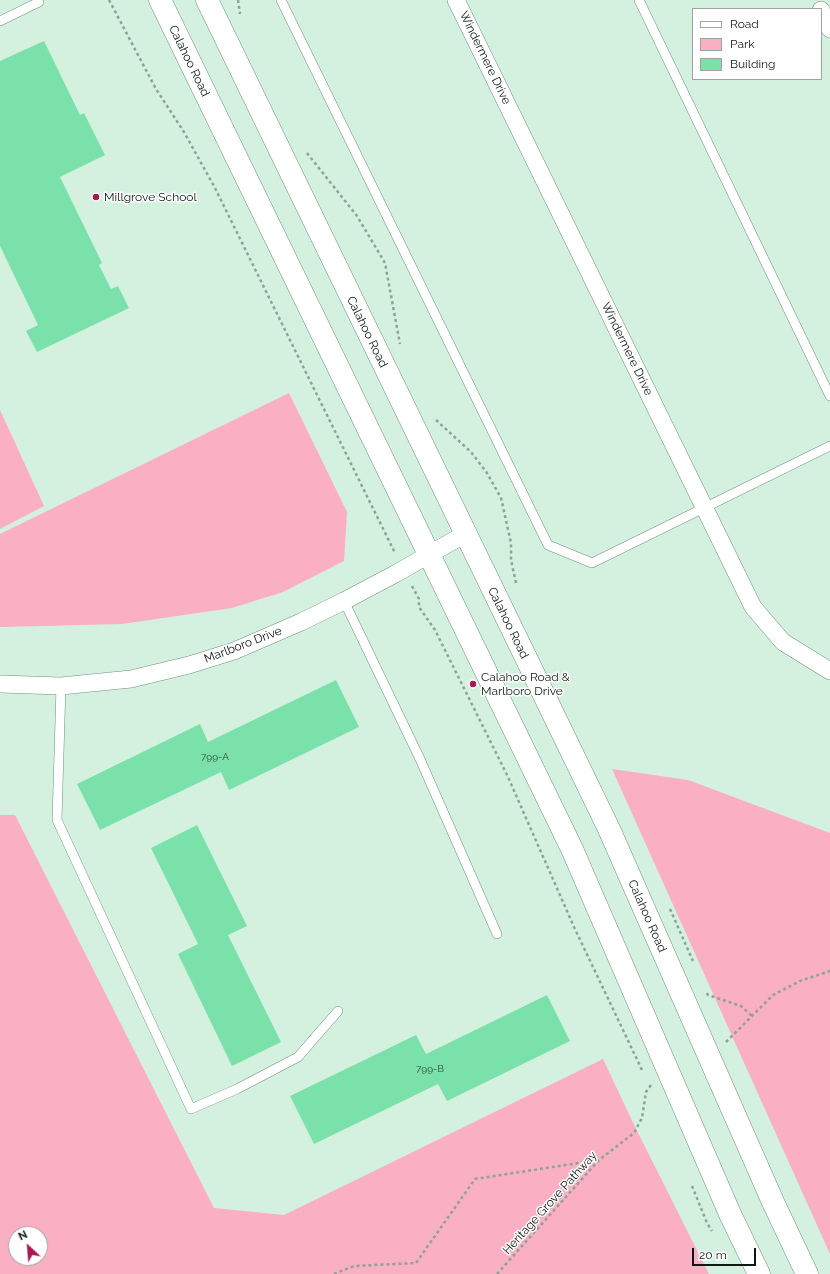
<!DOCTYPE html>
<html>
<head>
<meta charset="utf-8">
<style>
  body { margin:0 }
  #map { position:relative; width:830px; height:1274px; overflow:hidden; background:#d4f1df; font-family:Raleway,sans-serif }
  canvas { display:block }
  .legend { position:absolute; left:692px; top:8px; width:130px; height:72px; box-sizing:border-box; background:#fff; border:1px solid #9fa3a1; margin:0; padding:5px 7px; list-style:none; font-size:12px; color:#0f1914 }
  .legend li { display:flex; align-items:center; gap:8px; height:20px }
  .legend b { width:20px; border:1px solid #9fa3a1 }
  .north { position:absolute; left:8px; top:1226px; width:40px; height:40px; box-sizing:border-box; background:#fff; border:1px solid #9fa3a1; border-radius:50%; rotate:334deg; font-size:11px; font-weight:700; line-height:16px; text-align:center; color:#0f1914 }
  .north::after { content:''; display:block; margin:auto; width:14px; height:18px; background:#a81855; clip-path:polygon(50% 0,100% 100%,50% 72%,0 100%) }
  .scale { position:absolute; left:692px; top:1248px; width:64px; height:18px; box-sizing:border-box; border:2px solid #0f1914; border-top:0; padding-left:5px; font-size:12px; line-height:14px; white-space:nowrap; color:#0f1914; -webkit-text-stroke:3px #fff; paint-order:stroke }
</style>
</head>
<body>
<div id="map">
<canvas width="830" height="1274"></canvas>
<ul class="legend">
<li><b style="height:5px;background:#fff"></b>Road</li>
<li><b style="height:11px;background:#faafc2"></b>Park</li>
<li><b style="height:11px;background:#7be1aa"></b>Building</li>
</ul>
<div class="north">N</div>
<div class="scale">20 m</div>
</div>
<script>
const ctx = document.querySelector('canvas').getContext('2d');
ctx.lineJoin = 'round';
function paint(path, color) { ctx.fillStyle = color; ctx.fill(path, 'evenodd'); }
const shape = rows => new Path2D(rows.map(r => 'M' + r).join(''));
function strokePath(path, color, width, dash) { ctx.strokeStyle = color; ctx.lineWidth = width; ctx.lineCap = dash ? 'butt' : 'round'; ctx.setLineDash(dash || []); ctx.stroke(path); }
function write(font, color, halo, rows, align = 'center') {
  ctx.font = font + ' Raleway,sans-serif'; ctx.lineWidth = 3; ctx.setLineDash([]); ctx.textBaseline = 'middle'; ctx.strokeStyle = halo; ctx.fillStyle = color; for (const [text, x, y, turn = 0] of rows) {
    ctx.save(); ctx.translate(x, y); ctx.rotate((+turn || 0) * Math.PI / 180); ctx.textAlign = isNaN(turn) ? turn : align; if (halo) ctx.strokeText(text, 0, 0); ctx.fillText(text, 0, 0); ctx.restore();
  }
}
paint(shape([
  [289,393,347,512,344,561,283,592,232,608,122,624,0,627,0,534],
  [0,410,44,506,0,529],
  [612,769,688,780,830,833,830,1254],
  [0,815,15,815,214,1208,284,1215,603,1059,636,1129,709,1274,0,1274],
  [16,1234,40,1234,40,1258,16,1258]
]), '#faafc2');
paint(shape([
  [44,41,80,115,84,113,105,155,60,177,102,263,99,265,111,289,118,286,129,308,37,352,26,331,38,325,0,246,0,61],
  [336,680,359,727,229,790,221,772,100,830,77,784,200,724,208,742],
  [197,825,247,926,228,935,281,1042,232,1066,178,954,198,944,151,848],
  [547,995,570,1041,447,1101,438,1084,314,1144,290,1096,416,1035,426,1054]
]), '#7be1aa');
const service = shape([
  [281,0,548,545,592,563,830,446],
  [639,0,830,396],
  [0,21,39,2],
  [344,601,420,759,497,934],
  [61,686,57,820,191,1109,237,1089,298,1057,338,1011]
]);
const minor = shape([
  [456,0,753,607,783,642,830,671],
  [821,10,830,29],
  [0,684,61,686,131,679,189,665,234,651,301,622,344,601,395,574,465,534]
]);
const secondary = shape([
  [160,0,572,849,730,1214,759,1274],
  [207,0,609,829,773,1202,807,1274]
]);
strokePath(service, '#748e7f', 10);
strokePath(minor, '#748e7f', 18);
strokePath(secondary, '#748e7f', 23);
strokePath(shape([
  [109,0,156,89,184,132,215,188,395,553],
  [238,0,240,14],
  [307,153,357,216,385,263,400,344],
  [436,420,471,452,487,473,501,498,511,543,511,560,516,583],
  [412,586,419,599,419,607,435,630,508,777,574,927,642,1070],
  [670,909,693,961],
  [707,993,708,995,741,1006,752,1016],
  [726,1042,773,995,800,981,830,971],
  [692,1186,707,1223,712,1231],
  [334,1274,354,1266,416,1263,475,1179,598,1160],
  [497,1274,599,1160,634,1133,642,1118,646,1092,651,1085]
]), '#8da396', 2.5, [3, 3]);
strokePath(service, '#fff', 9);
strokePath(minor, '#fff', 17);
strokePath(secondary, '#fff', 22);
for (const [x, y, r, color] of [
  [96,197,4,"#a81855"],
  [473,684,4,"#a81855"]
]) { const dot = new Path2D(); dot.arc(x, y, r, 0, 2 * Math.PI); ctx.fillStyle = color; ctx.fill(dot); strokePath(dot, '#fff', 1.5); }
write('10px', '#2a4b3a', null, [
  ["799-A",215,757],
  ["799-B",430,1069]
]);
write('12px', '#0f1914', '#fff', [
  ["Windermere Drive",485,58,64],
  ["Calahoo Road",189,61,64],
  ["Calahoo Road",367,332,64],
  ["Windermere Drive",627,349,64],
  ["Calahoo Road",508,623,64],
  ["Marlboro Drive",243,645,-21],
  ["Calahoo Road",647,916,66],
  ["Heritage Grove Pathway",550,1203,-48]
]);
write('12px', '#0f1914', '#fff', [
  ["Millgrove School",104,197],
  ["Calahoo Road &",481,677],
  ["Marlboro Drive",481,691]
], 'left');
</script>
</body>
</html>
